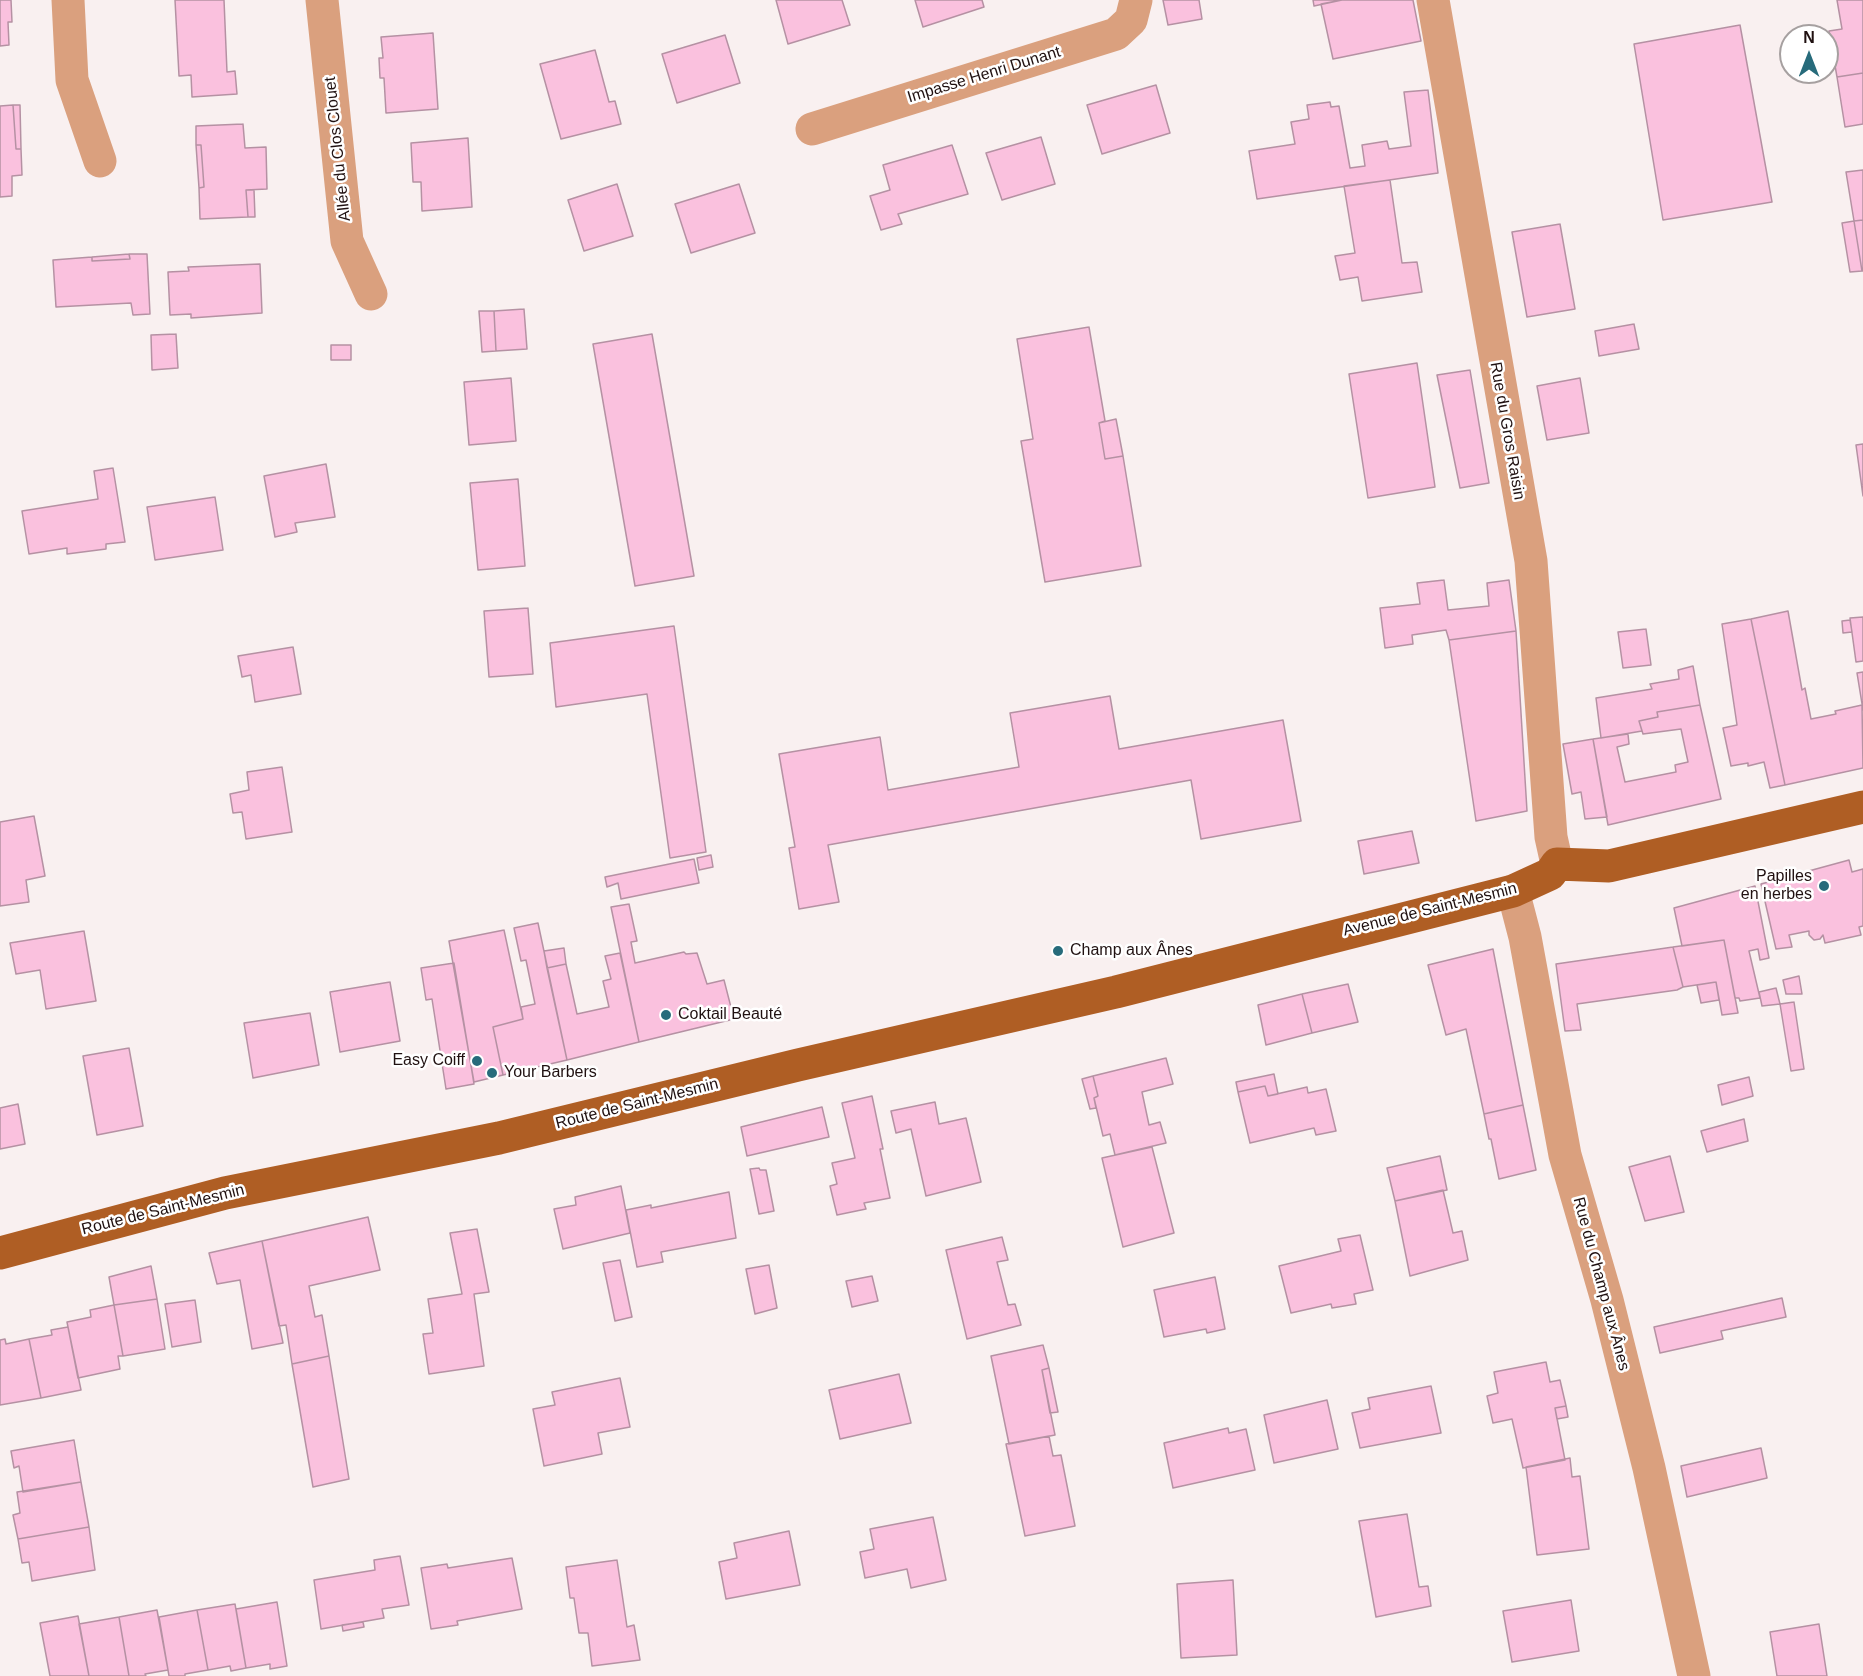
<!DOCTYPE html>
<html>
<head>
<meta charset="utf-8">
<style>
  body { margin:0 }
  #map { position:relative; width:1863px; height:1676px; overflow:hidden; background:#f9f0f0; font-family:Arial,sans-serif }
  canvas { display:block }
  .north { position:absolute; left:1779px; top:24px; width:60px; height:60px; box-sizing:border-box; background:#fff; border:2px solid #a6a0a0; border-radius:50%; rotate:0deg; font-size:16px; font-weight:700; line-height:24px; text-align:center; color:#201111 }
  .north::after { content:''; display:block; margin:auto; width:21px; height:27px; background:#276b7b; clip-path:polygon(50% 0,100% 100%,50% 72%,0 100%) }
</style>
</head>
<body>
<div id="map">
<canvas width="1863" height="1676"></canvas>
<div class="north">N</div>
</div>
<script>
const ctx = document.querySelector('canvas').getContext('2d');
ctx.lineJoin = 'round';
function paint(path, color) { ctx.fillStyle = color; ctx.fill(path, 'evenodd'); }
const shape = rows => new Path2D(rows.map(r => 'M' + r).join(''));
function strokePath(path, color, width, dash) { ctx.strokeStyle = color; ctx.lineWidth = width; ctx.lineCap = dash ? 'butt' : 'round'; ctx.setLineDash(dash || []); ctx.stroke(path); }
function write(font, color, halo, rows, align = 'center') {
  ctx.font = font + ' Arial,sans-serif'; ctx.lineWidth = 5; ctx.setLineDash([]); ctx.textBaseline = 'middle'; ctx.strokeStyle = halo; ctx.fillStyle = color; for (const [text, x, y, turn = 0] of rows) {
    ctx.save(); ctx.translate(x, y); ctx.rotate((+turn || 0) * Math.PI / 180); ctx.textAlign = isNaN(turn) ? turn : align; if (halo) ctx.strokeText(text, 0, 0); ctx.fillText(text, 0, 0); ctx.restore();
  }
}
const building = shape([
  [0,0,11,0,12,22,8,22,9,45,0,46,0,0],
  [175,0,224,0,227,72,235,71,237,94,192,97,191,75,179,76,175,0],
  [776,0,842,0,850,25,788,44,776,0],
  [915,0,982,0,984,7,923,27,915,0],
  [1163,0,1199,0,1202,19,1168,25,1163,0],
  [1313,0,1342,0,1314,6,1313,0],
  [1342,0,1413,0,1421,41,1333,59,1321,4,1342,0],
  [1837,0,1863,0,1863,73,1837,77,1829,31,1842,29,1837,0],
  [1740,25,1772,202,1663,220,1634,44,1740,25],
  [433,33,438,109,386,113,384,78,380,78,379,58,383,58,381,37,433,33],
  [725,35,740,83,677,103,662,54,725,35],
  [595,50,609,102,615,101,621,124,561,139,540,64,595,50],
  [1863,73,1863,124,1845,127,1837,77,1863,73],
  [1156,85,1170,133,1102,154,1087,105,1156,85],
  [1428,90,1438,173,1257,199,1249,151,1295,144,1291,122,1309,119,1307,105,1330,102,1331,107,1339,106,1350,168,1365,166,1362,145,1387,141,1389,149,1411,146,1404,92,1428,90],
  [13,105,16,149,21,149,22,175,12,176,12,196,0,197,0,106,13,105],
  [13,105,20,105,21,149,16,149,13,105],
  [243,124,245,148,266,147,267,189,246,190,248,217,200,219,199,188,204,187,201,145,196,145,196,126,243,124],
  [1041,137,1055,184,1002,200,986,153,1041,137],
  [468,138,472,207,422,211,421,182,413,182,411,143,468,138],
  [196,145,201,145,204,187,199,188,196,145],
  [952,145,968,194,898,214,902,224,881,230,870,196,890,190,883,165,952,145],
  [1863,170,1863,220,1854,221,1846,172,1863,170],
  [1390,180,1402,263,1417,262,1422,292,1362,301,1358,277,1340,280,1335,256,1355,253,1344,186,1390,180],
  [617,184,633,236,584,251,568,200,617,184],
  [739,184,755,233,691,253,675,204,739,184],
  [246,190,254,190,255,217,248,217,246,190],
  [1863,220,1863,271,1862,271,1854,221,1863,220],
  [1854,221,1862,271,1850,272,1842,223,1854,221],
  [1560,224,1575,309,1527,317,1512,232,1560,224],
  [129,254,147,254,150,314,133,315,131,303,56,307,53,260,92,257,92,261,130,259,129,254],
  [129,254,130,259,92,261,92,257,129,254],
  [260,264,262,313,191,318,191,314,170,315,168,272,189,271,188,267,260,264],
  [524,309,527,349,496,351,494,311,524,309],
  [479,311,494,311,496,351,482,352,479,311],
  [1634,324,1639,349,1599,356,1595,331,1634,324],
  [1089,327,1105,421,1099,423,1105,459,1123,456,1141,566,1045,582,1021,441,1033,439,1017,339,1089,327],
  [176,334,178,368,152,370,151,335,176,334],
  [652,334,694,576,635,586,593,344,652,334],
  [331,345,351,345,351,360,331,360,331,345],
  [1417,363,1435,487,1368,498,1349,374,1417,363],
  [1470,370,1489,483,1460,488,1437,375,1470,370],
  [511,378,516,441,469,445,464,382,511,378],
  [1580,378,1589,433,1547,440,1537,386,1580,378],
  [1116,419,1123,456,1105,459,1099,423,1116,419],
  [1863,444,1863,496,1856,445,1863,444],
  [326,464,335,517,295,523,297,532,275,537,264,476,326,464],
  [113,468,125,542,106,544,106,549,67,554,67,548,29,554,22,511,98,499,94,471,113,468],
  [518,479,525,566,478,570,470,483,518,479],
  [215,497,223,550,155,560,147,507,215,497],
  [1444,580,1448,610,1489,606,1487,583,1509,580,1516,631,1449,640,1446,630,1412,635,1413,644,1385,648,1380,608,1420,604,1417,583,1444,580],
  [528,608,533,674,489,677,484,611,528,608],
  [1788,611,1802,690,1805,688,1811,719,1836,714,1835,711,1862,705,1863,768,1785,785,1751,619,1788,611],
  [1863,617,1863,661,1856,662,1850,618,1863,617],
  [1751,619,1785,785,1770,788,1764,762,1748,766,1748,763,1731,766,1723,728,1737,725,1722,624,1751,619],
  [1850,620,1852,632,1843,633,1842,621,1850,620],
  [674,626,706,852,670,858,647,694,556,707,550,643,674,626],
  [1646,629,1651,665,1623,668,1618,632,1646,629],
  [1516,631,1527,811,1476,821,1449,640,1516,631],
  [293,647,301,694,255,702,251,675,242,677,238,656,293,647],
  [1693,666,1700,705,1657,712,1658,717,1639,721,1642,731,1601,738,1596,698,1652,689,1650,684,1679,679,1678,670,1693,666],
  [1863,672,1863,710,1857,673,1863,672],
  [1110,696,1119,749,1283,720,1301,821,1201,839,1191,780,828,845,839,902,799,909,789,848,795,847,779,754,880,737,888,790,1019,767,1010,713,1110,696],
  [1700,705,1721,799,1608,825,1593,739,1628,734,1629,744,1617,747,1625,782,1676,772,1675,765,1688,762,1681,729,1643,734,1639,721,1658,717,1657,712,1700,705],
  [1593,739,1607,817,1585,819,1581,792,1572,794,1563,744,1593,739],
  [282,767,292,832,246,839,242,812,233,813,230,794,249,790,247,772,282,767],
  [34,816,45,876,26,880,29,902,0,906,0,822,34,816],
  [1412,831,1419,863,1364,874,1358,841,1412,831],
  [711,855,713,867,699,870,697,858,711,855],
  [694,859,699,883,621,899,618,883,607,887,605,877,694,859],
  [1849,860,1852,872,1863,869,1863,926,1859,927,1861,935,1825,943,1823,935,1820,939,1814,940,1809,935,1809,931,1789,935,1792,947,1776,949,1761,884,1849,860],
  [1755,886,1769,958,1760,960,1758,949,1749,951,1760,998,1740,1001,1739,998,1735,998,1724,940,1682,946,1674,908,1755,886],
  [629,904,637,941,631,942,635,963,684,952,686,954,697,953,707,984,724,980,734,1019,639,1042,611,907,629,904],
  [538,923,567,1060,503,1075,493,1027,523,1019,521,1007,535,1004,526,960,521,961,514,928,538,923],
  [504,930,523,1019,493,1027,503,1075,474,1082,449,941,504,930],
  [84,931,96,1001,46,1009,40,970,16,974,10,943,84,931],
  [1724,940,1738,1013,1722,1015,1716,982,1683,987,1673,947,1724,940],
  [1673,947,1683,987,1677,990,1577,1004,1581,1030,1565,1031,1556,964,1673,947],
  [564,948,566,964,547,968,544,951,564,948],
  [1493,949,1523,1105,1484,1114,1466,1029,1446,1035,1428,965,1493,949],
  [620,953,639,1042,567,1060,547,968,566,964,577,1014,609,1007,603,981,611,979,605,956,620,953],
  [454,963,474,1084,446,1089,432,999,426,1000,421,968,454,963],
  [1799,976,1802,994,1786,994,1783,980,1799,976],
  [390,982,400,1041,340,1052,330,992,390,982],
  [1716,982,1719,1000,1701,1003,1697,985,1716,982],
  [1348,984,1358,1022,1312,1033,1302,994,1348,984],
  [1776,988,1780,1004,1762,1006,1759,992,1776,988],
  [1302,994,1312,1033,1266,1045,1258,1005,1302,994],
  [1794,1002,1804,1069,1791,1071,1780,1004,1794,1002],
  [310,1013,319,1065,253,1078,244,1023,310,1013],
  [129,1048,143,1126,97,1135,83,1056,129,1048],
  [1166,1058,1173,1084,1142,1092,1149,1125,1160,1122,1166,1143,1115,1155,1110,1134,1103,1136,1094,1098,1098,1096,1093,1076,1166,1058],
  [1274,1074,1278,1094,1268,1096,1265,1086,1238,1092,1236,1082,1274,1074],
  [1093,1076,1098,1096,1094,1098,1096,1108,1090,1109,1082,1079,1093,1076],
  [1749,1077,1753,1096,1722,1105,1718,1085,1749,1077],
  [1265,1086,1268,1096,1307,1087,1308,1093,1326,1089,1336,1131,1316,1135,1314,1128,1250,1143,1238,1092,1265,1086],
  [872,1096,883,1149,880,1149,890,1198,864,1203,866,1209,837,1215,830,1186,837,1184,832,1163,855,1158,842,1103,872,1096],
  [935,1102,939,1124,966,1118,981,1182,926,1196,911,1129,896,1133,891,1111,935,1102],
  [18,1104,25,1144,0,1149,0,1108,18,1104],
  [1523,1105,1536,1170,1499,1179,1491,1139,1489,1139,1484,1114,1523,1105],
  [822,1107,829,1137,747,1156,741,1127,822,1107],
  [1744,1119,1748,1141,1707,1152,1701,1131,1744,1119],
  [1152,1147,1174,1233,1123,1247,1102,1158,1152,1147],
  [1440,1156,1447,1190,1395,1201,1387,1168,1440,1156],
  [1670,1156,1684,1212,1645,1221,1629,1167,1670,1156],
  [759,1168,760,1170,766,1170,774,1211,759,1214,750,1169,759,1168],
  [621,1186,630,1233,563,1249,554,1209,576,1205,575,1197,621,1186],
  [1443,1190,1453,1233,1462,1231,1468,1260,1410,1276,1395,1201,1443,1190],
  [729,1192,736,1238,661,1252,663,1262,637,1267,626,1210,651,1205,651,1208,729,1192],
  [368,1217,380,1270,309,1286,315,1317,322,1315,329,1356,292,1364,286,1325,279,1326,262,1241,368,1217],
  [477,1229,489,1292,474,1294,484,1366,429,1374,423,1334,433,1333,428,1299,462,1294,450,1233,477,1229],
  [1360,1235,1373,1290,1354,1294,1356,1304,1332,1308,1331,1304,1291,1313,1279,1266,1341,1251,1338,1239,1360,1235],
  [1002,1237,1008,1260,997,1262,1008,1305,1015,1304,1021,1325,967,1339,946,1250,1002,1237],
  [262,1241,283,1343,252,1349,240,1280,217,1284,209,1253,262,1241],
  [620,1260,632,1317,615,1321,603,1263,620,1260],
  [769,1265,777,1308,755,1314,746,1269,769,1265],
  [151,1266,157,1299,114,1305,109,1277,151,1266],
  [872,1276,878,1301,852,1307,846,1281,872,1276],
  [1215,1277,1225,1329,1207,1333,1206,1329,1164,1337,1154,1290,1215,1277],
  [1782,1298,1786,1317,1721,1331,1723,1339,1660,1353,1654,1327,1782,1298],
  [157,1299,165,1349,123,1356,114,1305,157,1299],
  [195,1300,201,1342,172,1347,165,1304,195,1300],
  [114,1305,123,1356,118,1356,120,1369,78,1378,67,1322,91,1317,90,1310,114,1305],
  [68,1327,81,1390,41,1398,29,1339,52,1335,51,1330,68,1327],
  [5,1339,6,1344,29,1339,41,1398,0,1405,0,1340,5,1339],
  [1043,1345,1049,1368,1042,1370,1055,1435,1009,1444,991,1356,1043,1345],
  [329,1356,349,1479,313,1487,292,1364,329,1356],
  [1546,1362,1550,1382,1560,1380,1566,1406,1555,1408,1565,1460,1523,1468,1512,1419,1493,1423,1487,1396,1498,1393,1494,1372,1546,1362],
  [1049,1368,1058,1412,1050,1413,1042,1370,1049,1368],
  [899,1374,911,1423,840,1439,829,1390,899,1374],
  [620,1378,630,1427,598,1433,602,1454,544,1466,533,1409,555,1405,552,1392,620,1378],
  [1431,1386,1441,1433,1360,1448,1352,1413,1370,1409,1368,1398,1431,1386],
  [1327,1400,1338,1449,1274,1463,1264,1415,1327,1400],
  [1566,1406,1568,1417,1557,1419,1555,1408,1566,1406],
  [1228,1428,1229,1433,1246,1429,1255,1470,1173,1488,1164,1443,1228,1428],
  [1049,1436,1053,1456,1061,1455,1075,1526,1025,1536,1006,1444,1049,1436],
  [74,1440,81,1482,23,1492,19,1466,14,1468,11,1451,74,1440],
  [1761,1448,1767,1478,1687,1497,1681,1466,1761,1448],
  [1570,1458,1572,1477,1580,1476,1589,1549,1537,1555,1526,1467,1570,1458],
  [81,1482,89,1527,18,1539,13,1515,20,1513,17,1492,81,1482],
  [1407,1514,1419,1587,1428,1586,1431,1606,1376,1617,1359,1521,1407,1514],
  [933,1517,946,1580,911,1588,907,1569,865,1578,860,1552,874,1549,870,1529,933,1517],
  [89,1527,95,1570,32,1581,29,1562,22,1563,18,1539,89,1527],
  [789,1531,800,1585,726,1599,719,1562,737,1558,734,1543,789,1531],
  [400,1556,409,1605,382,1609,384,1618,321,1629,314,1580,375,1570,374,1560,400,1556],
  [512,1558,522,1609,457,1621,458,1625,431,1629,421,1568,447,1564,448,1568,512,1558],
  [617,1560,627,1627,634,1625,640,1660,592,1666,588,1633,579,1633,574,1598,570,1598,566,1567,617,1560],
  [1233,1580,1237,1655,1181,1658,1177,1584,1233,1580],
  [1571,1600,1579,1651,1512,1662,1503,1611,1571,1600],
  [277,1602,287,1666,270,1669,270,1664,246,1668,236,1609,277,1602],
  [235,1604,246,1668,231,1671,230,1666,208,1670,197,1610,235,1604],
  [157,1610,168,1670,145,1674,146,1676,129,1676,119,1617,157,1610],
  [197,1610,208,1670,185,1674,185,1676,169,1676,159,1617,197,1610],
  [78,1616,89,1676,50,1676,40,1623,78,1616],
  [119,1617,129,1676,89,1676,79,1624,119,1617],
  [363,1622,364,1627,343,1631,342,1625,363,1622],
  [1819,1624,1827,1676,1777,1676,1770,1632,1819,1624]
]);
paint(building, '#fac1de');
strokePath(building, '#b591a3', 1.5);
strokePath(shape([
  [68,0,72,80,100,161],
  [322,0,347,241,371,294],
  [1433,0,1531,561,1551,837,1557,864],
  [812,129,1116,34,1131,20,1136,0],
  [1513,891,1525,937,1565,1155,1607,1300,1649,1468,1694,1676]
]), '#daa07e', 33);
strokePath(shape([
  [0,1253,225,1193,499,1138,798,1065,1116,992,1513,891,1550,874,1557,864,1609,866,1863,807]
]), '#af5e24', 33);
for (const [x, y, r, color] of [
  [1824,886,6,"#276b7b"],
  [1058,951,6,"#276b7b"],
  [666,1015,6,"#276b7b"],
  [477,1061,6,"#276b7b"],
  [492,1073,6,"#276b7b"]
]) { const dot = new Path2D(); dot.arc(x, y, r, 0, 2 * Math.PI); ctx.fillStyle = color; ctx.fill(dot); strokePath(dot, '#fff', 2); }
write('16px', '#201111', '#fff', [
  ["Impasse Henri Dunant",984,75,-17],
  ["Allée du Clos Clouet",338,149,-96],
  ["Rue du Gros Raisin",1507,431,80],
  ["Avenue de Saint-Mesmin",1430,910,-14],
  ["Route de Saint-Mesmin",637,1104,-14],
  ["Route de Saint-Mesmin",163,1210,-14],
  ["Rue du Champ aux Ânes",1601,1284,75]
]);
write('16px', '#201111', '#fff', [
  ["Papilles",1812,877,"right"],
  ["en herbes",1812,895,"right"],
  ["Champ aux Ânes",1070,951],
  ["Coktail Beauté",678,1015],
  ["Easy Coiff",465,1061,"right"],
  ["Your Barbers",504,1073]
], 'left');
</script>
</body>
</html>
